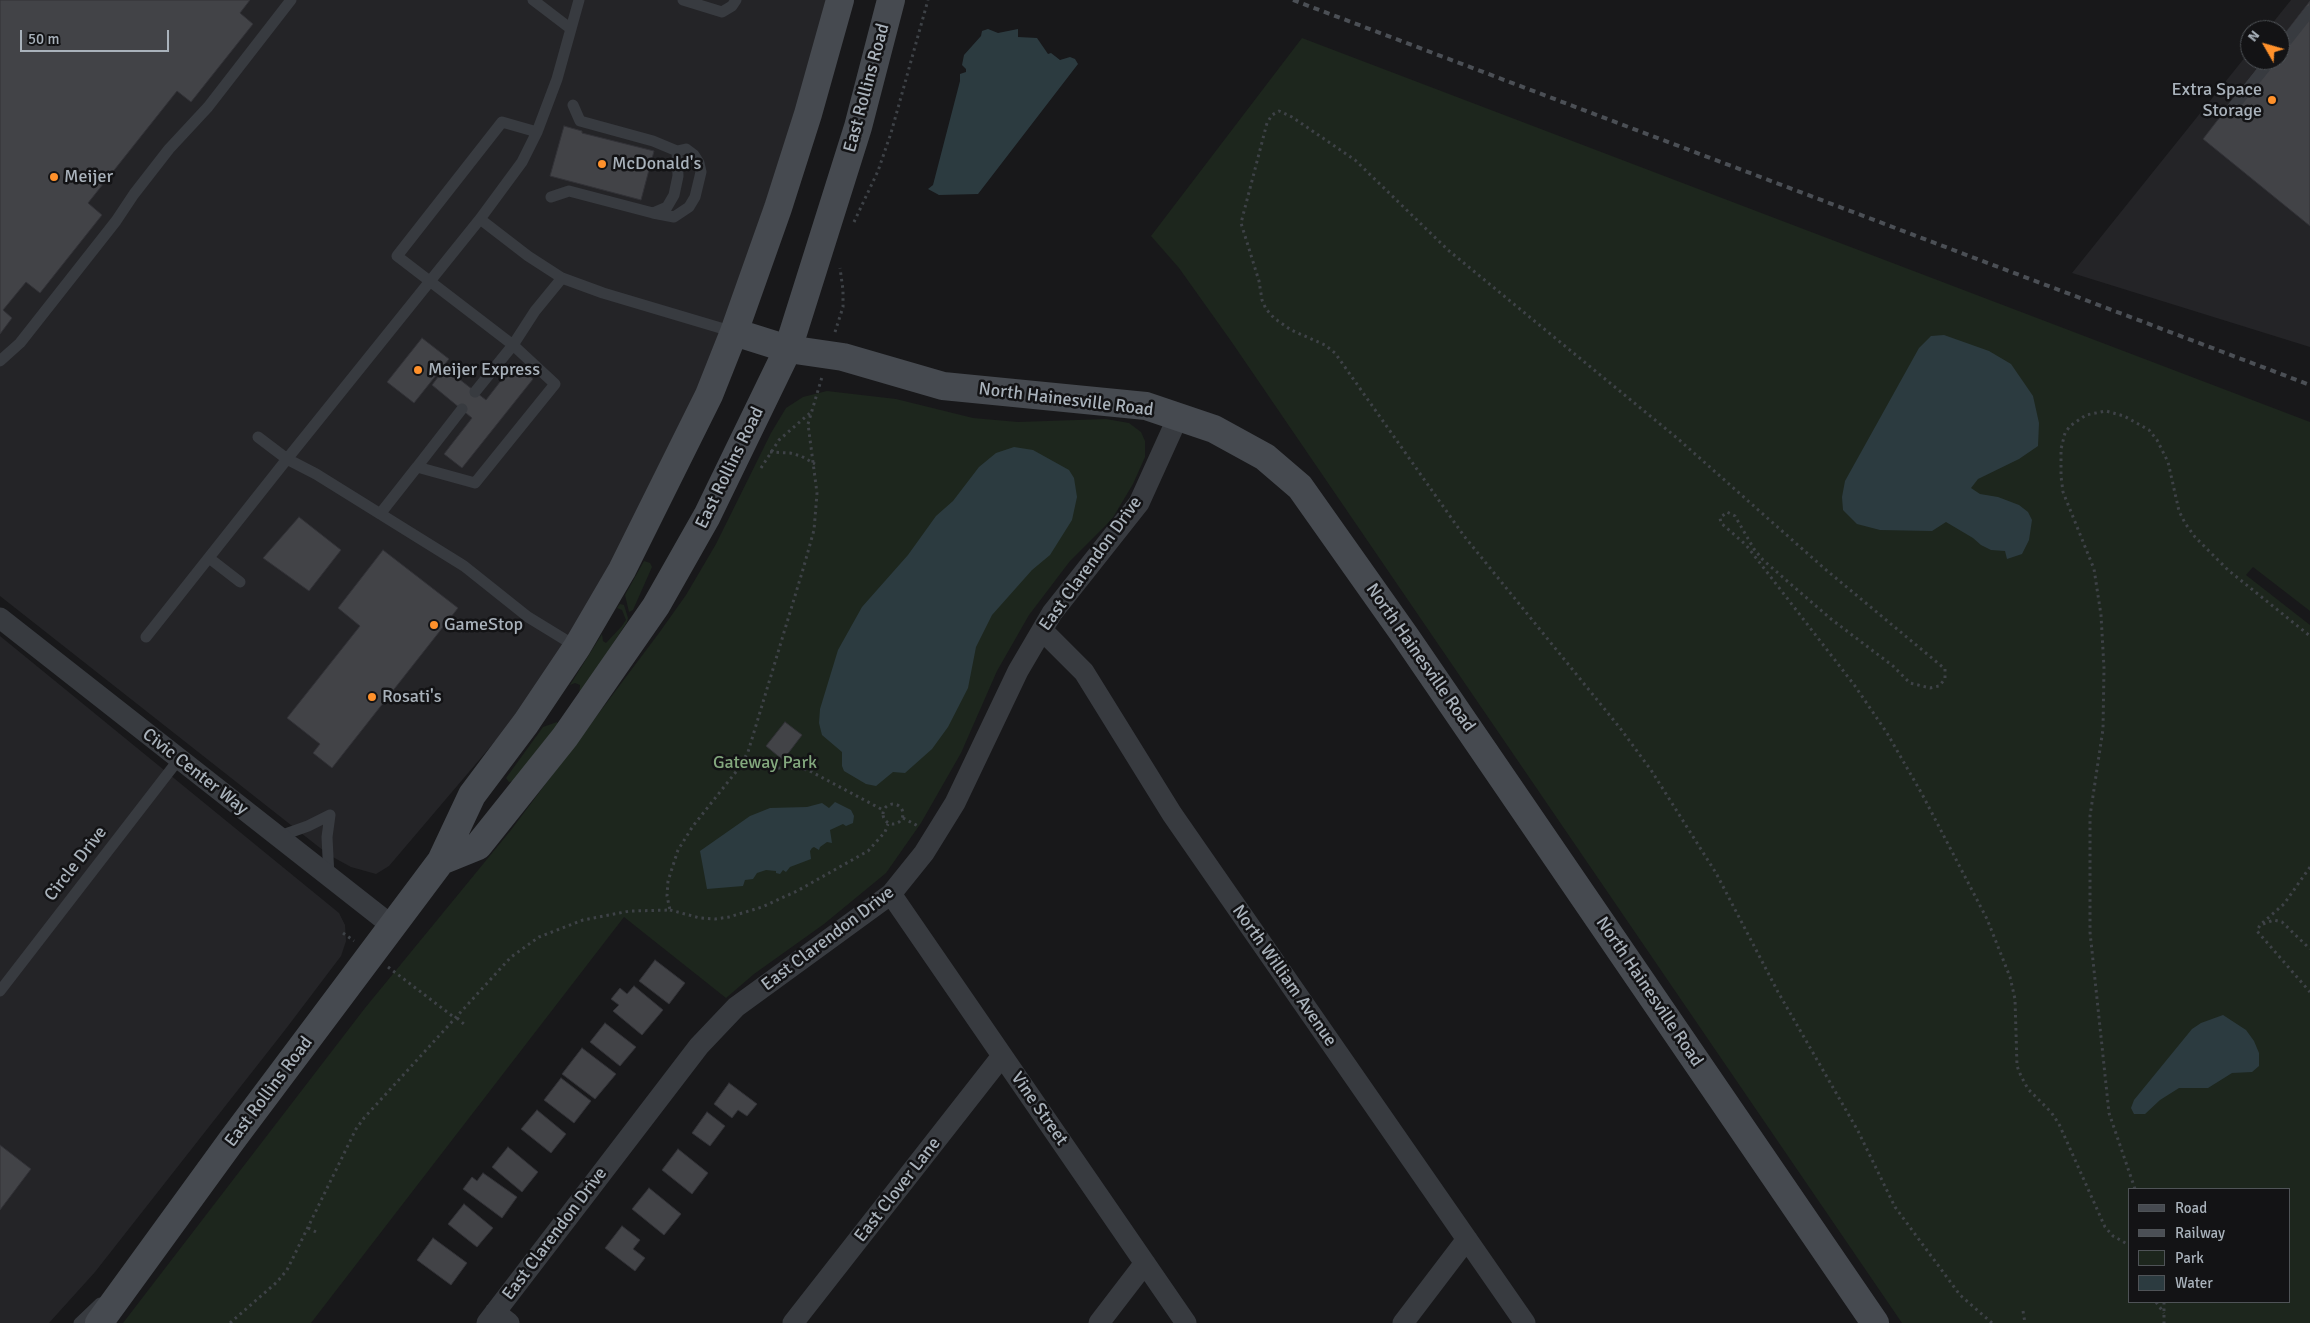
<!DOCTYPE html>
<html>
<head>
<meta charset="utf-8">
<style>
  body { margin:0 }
  #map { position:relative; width:2310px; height:1323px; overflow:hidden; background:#18181a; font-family:Signika,sans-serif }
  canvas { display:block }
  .legend { position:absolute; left:2128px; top:1188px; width:162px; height:115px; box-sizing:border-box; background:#131315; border:1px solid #4f5357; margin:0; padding:6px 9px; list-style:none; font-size:15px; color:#a9b2bb }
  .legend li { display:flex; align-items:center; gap:10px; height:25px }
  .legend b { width:25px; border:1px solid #4f5357 }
  .north { position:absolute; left:2240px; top:20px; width:50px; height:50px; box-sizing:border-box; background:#131315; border:1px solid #4f5357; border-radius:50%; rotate:308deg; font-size:14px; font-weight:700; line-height:20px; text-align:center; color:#a9b2bb }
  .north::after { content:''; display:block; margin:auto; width:18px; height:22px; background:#ff912b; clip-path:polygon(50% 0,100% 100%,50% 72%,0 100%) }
  .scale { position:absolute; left:20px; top:30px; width:149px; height:22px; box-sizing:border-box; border:2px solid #a9b2bb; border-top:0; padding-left:6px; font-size:15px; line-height:18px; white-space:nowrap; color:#a9b2bb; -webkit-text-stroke:4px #131315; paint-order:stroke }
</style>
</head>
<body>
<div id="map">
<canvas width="2310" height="1323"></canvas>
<ul class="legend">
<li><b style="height:6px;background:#464a50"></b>Road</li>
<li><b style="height:6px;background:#4b4f55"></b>Railway</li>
<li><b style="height:14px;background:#1d261d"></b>Park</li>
<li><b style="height:14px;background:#2c3b40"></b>Water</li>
</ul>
<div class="north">N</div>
<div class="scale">50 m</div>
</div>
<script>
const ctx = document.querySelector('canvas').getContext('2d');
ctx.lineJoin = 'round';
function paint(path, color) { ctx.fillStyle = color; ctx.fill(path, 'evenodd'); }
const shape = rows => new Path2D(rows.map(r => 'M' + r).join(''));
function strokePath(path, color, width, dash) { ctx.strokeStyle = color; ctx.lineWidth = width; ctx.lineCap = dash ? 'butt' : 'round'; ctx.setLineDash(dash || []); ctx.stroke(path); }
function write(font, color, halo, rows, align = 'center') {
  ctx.font = font + ' Signika,sans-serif'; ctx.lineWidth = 5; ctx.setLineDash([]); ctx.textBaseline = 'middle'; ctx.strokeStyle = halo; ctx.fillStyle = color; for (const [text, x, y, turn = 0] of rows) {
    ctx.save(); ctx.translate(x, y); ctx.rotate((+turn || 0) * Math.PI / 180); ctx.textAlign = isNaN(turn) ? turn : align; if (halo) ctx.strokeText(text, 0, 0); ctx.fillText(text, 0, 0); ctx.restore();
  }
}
paint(shape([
  [0,0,834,0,693,418,587,605,531,699,389,866,376,874,351,867,329,855,0,596],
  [2291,0,2310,0,2310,347,2072,273,2250,51,2250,60,2280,60,2280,30,2267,30],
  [0,636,339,913,345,925,346,941,341,956,285,1030,95,1272,49,1323,0,1323]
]), '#242427');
paint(shape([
  [1302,38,2310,422,2310,611,2253,567,2246,575,2310,625,2310,1323,1902,1323,1231,341,1179,268,1151,236],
  [2129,1189,2289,1189,2289,1302,2129,1302],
  [827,391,896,399,973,418,1018,422,1106,419,1129,423,1141,432,1145,441,1145,457,1133,484,1112,519,1070,561,1029,615,997,671,961,753,921,823,886,873,824,924,754,974,726,998,624,917,311,1323,123,1323,365,1008,511,830,659,633,686,595,716,544,771,433,786,408,803,397],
  [644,561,650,563,652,567,633,610,629,612,625,595],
  [620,604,624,605,628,618,627,622,579,696,580,685,575,683,570,685,602,634,603,641,606,643,622,626,626,620,622,610,617,608],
  [557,722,558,724,513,781,509,782,506,778,543,727]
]), '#1d261d');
paint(shape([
  [988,29,998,33,1018,29,1018,37,1037,38,1048,54,1051,53,1060,60,1070,57,1075,59,1078,64,978,194,939,195,928,189,933,185,960,81,960,74,966,72,966,69,962,65,964,55,981,36,982,31],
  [1944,335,1989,351,2011,364,2033,396,2039,423,2038,446,2019,459,1978,479,1971,488,1980,494,1998,497,2019,505,2028,512,2032,520,2029,540,2022,554,2007,559,2005,551,1991,550,1981,545,1973,538,1946,522,1932,531,1880,530,1857,524,1843,510,1842,497,1845,481,1919,348,1931,336],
  [1014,447,1033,450,1069,470,1074,478,1077,497,1072,520,1050,555,1032,570,992,615,976,647,968,688,948,727,932,749,905,773,893,772,876,786,866,784,844,771,842,766,842,752,822,735,819,723,820,709,838,650,862,607,908,555,936,516,953,501,979,467,996,453],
  [835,802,851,810,854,816,853,823,846,826,843,824,830,830,832,843,827,842,820,847,819,850,814,847,812,848,810,851,811,859,790,867,786,872,783,870,780,874,776,873,776,871,766,870,757,873,753,879,745,880,743,886,707,889,700,851,750,816,770,808,807,807,822,803,829,808],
  [2223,1015,2246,1030,2254,1041,2259,1053,2259,1066,2252,1072,2232,1073,2208,1088,2179,1088,2160,1100,2145,1114,2134,1114,2131,1108,2134,1100,2192,1029,2201,1023]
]), '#2c3b40');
const building = shape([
  [0,0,250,0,240,13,253,24,191,102,177,91,88,203,102,215,40,293,26,282,3,310,12,318,0,334,0,0],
  [2310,1,2310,226,2203,139,2264,60,2280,60,2280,40,2310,1],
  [564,126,582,131,582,133,654,151,641,200,550,176,564,126],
  [422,338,449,359,414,403,387,382,422,338],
  [514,364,533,379,462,468,444,454,472,418,432,385,445,368,486,400,514,364],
  [299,517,341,550,309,591,263,558,299,517],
  [383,550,458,608,332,768,313,753,320,744,287,718,360,626,338,608,383,550],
  [785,722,802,735,783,760,766,746,785,722],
  [655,960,685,983,669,1004,639,981,655,960],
  [634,986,663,1010,642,1035,613,1011,619,1005,611,999,620,988,627,994,634,986],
  [605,1023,636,1047,620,1066,590,1042,605,1023],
  [582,1048,616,1074,595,1099,562,1074,582,1048],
  [561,1078,591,1101,574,1123,544,1100,561,1078],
  [729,1083,757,1104,747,1116,738,1110,732,1118,714,1104,729,1083],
  [537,1110,566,1134,551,1153,521,1129,537,1110],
  [707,1112,725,1126,710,1146,692,1133,707,1112],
  [0,1145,31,1169,0,1210,0,1145],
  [508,1147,538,1172,522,1192,492,1167,508,1147],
  [678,1149,708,1173,692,1194,662,1170,678,1149],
  [483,1173,517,1197,502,1218,463,1189,472,1177,477,1181,483,1173],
  [649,1188,681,1214,664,1235,632,1209,649,1188],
  [464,1204,493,1228,477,1247,448,1224,464,1204],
  [622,1226,640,1240,633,1249,645,1258,635,1271,605,1248,622,1226],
  [433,1238,467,1263,451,1285,417,1260,433,1238]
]);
paint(building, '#424347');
strokePath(building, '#323237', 1);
strokePath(shape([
  [854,222,878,171,891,133,928,0],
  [835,332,843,307,843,290,840,268],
  [770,452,790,453,801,456,815,464],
  [761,468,779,440,810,413],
  [739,768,798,768,808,770,883,810],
  '883 814a10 10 0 1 1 20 0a10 10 0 1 1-20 0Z',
  [903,818,918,826],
  [2310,867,2284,904,2260,925,2257,931,2310,992],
  [670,910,700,918,715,919,729,917,762,907,797,891,868,851,885,832,888,824],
  [2263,924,2274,920,2282,922,2310,949],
  [343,933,354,941],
  [388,967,455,1018],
  [457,1018,465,1025],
  [2135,1189,2109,1113,2090,932,2090,816,2103,729,2104,668,2101,615,2094,569,2063,492,2061,476,2061,449,2065,433,2070,426,2086,415,2106,411,2124,416,2149,430,2157,440,2168,462,2179,511,2185,523,2195,537,2228,570,2310,636],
  [308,1228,316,1232],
  [2156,1302,2164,1313],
  [2164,1302,2164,1323],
  [2023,1311,2025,1323],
  [230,1323,277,1282,287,1270,356,1129,364,1118,511,957,539,937,583,920,630,911,670,910,667,896,668,881,678,850,693,826,739,768,748,752,804,566,814,530,817,493,808,424,822,377],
  [1992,1323,1960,1295,1895,1207,1858,1131,1778,992,1716,873,1651,770,1620,728,1464,536,1335,353,1325,345,1291,330,1274,318,1266,309,1262,300,1259,281,1241,223,1267,123,1272,115,1279,111,1292,117,1355,160,1448,250,1677,438,1825,569,1945,669,1945,679,1939,686,1930,688,1910,683,1893,666,1831,619,1763,560,1754,549,1735,516,1727,512,1720,518,1721,523,1746,545,1855,686,1887,733,1922,794,1987,919,2010,977,2015,999,2017,1066,2021,1076,2028,1089,2051,1112,2059,1124,2105,1227,2113,1236,2129,1245]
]), '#3e4247', 3, [2.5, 4]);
strokePath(shape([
  [533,0,571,29],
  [579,0,557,79,537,132,522,162,480,219,528,256,562,278,603,293,734,332],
  [683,0,722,12,732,6,736,0],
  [2280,49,2310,11],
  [2229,112,2271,60],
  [551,197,569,191,653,213,667,207,674,195,678,176,677,151,653,141,580,121,573,105],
  [653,213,674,217,689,207,695,197,701,172,699,163,694,155,686,149,677,151],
  [0,361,20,343,116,221,134,194,169,149,208,107,291,0],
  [475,392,513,345,535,311,562,278],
  [258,437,287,459,480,219],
  [417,467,462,409],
  [380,514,417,467,475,483,555,384,513,345,397,256,502,122,537,132],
  [209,558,240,582],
  [146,637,287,459,316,474,464,566,528,617,577,647],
  [277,837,308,826,330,815],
  [329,877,327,837,330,815],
  [0,991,179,759],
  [79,1323,100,1303]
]), '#383b40', 11);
strokePath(shape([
  [0,618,391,925],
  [1042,630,1084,672,1172,814,1525,1323],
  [891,894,1186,1323],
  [495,1312,509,1323],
  [487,1323,699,1046,736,1007,891,894,924,853,955,803,1018,671,1052,613,1139,503,1178,417],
  [793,1323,1002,1056],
  [1099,1323,1145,1263],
  [1403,1323,1467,1239]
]), '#383b40', 21);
strokePath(shape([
  [734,332,788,349,843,357,943,386,1146,406,1214,429,1265,457,1300,487,1406,637,1875,1323],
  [441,861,478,846,565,737,656,606,707,516,788,349,858,127,891,0],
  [99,1323,232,1140,441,861,472,795,526,723,577,647,622,570,709,395,734,332,778,208,808,114,840,0]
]), '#464a50', 28);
strokePath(shape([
  [1293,0,2310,385]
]), '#4b4f55', 4, [6, 5]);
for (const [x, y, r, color] of [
  [2272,100,5,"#ff912b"],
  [602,164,5,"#ff912b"],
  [54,177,5,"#ff912b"],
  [418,370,5,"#ff912b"],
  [434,625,5,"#ff912b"],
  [372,697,5,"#ff912b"]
]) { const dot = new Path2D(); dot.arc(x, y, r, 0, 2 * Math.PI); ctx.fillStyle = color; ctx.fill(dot); strokePath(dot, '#131315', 2); }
write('18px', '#a9b2bb', '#131315', [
  ["East Rollins Road",867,88,-75],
  ["North Hainesville Road",1066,400,7],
  ["East Rollins Road",730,468,-64],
  ["East Clarendon Drive",1091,564,-54],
  ["North Hainesville Road",1420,658,55],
  ["Civic Center Way",195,772,38],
  ["Circle Drive",76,864,-52],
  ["East Clarendon Drive",828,939,-37],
  ["North William Avenue",1284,976,55],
  ["North Hainesville Road",1649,992,56],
  ["East Rollins Road",269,1092,-53],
  ["Vine Street",1039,1109,55],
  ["East Clover Lane",898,1190,-52],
  ["East Clarendon Drive",555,1234,-53]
]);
write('18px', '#a9b2bb', '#131315', [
  ["Extra Space",2262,90,"right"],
  ["Storage",2262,111,"right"],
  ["McDonald's",612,164],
  ["Meijer",64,177],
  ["Meijer Express",428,370],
  ["GameStop",444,625],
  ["Rosati's",382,697]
], 'left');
write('18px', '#83a87e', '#131315', [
  ["Gateway Park",765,763]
]);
</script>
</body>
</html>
